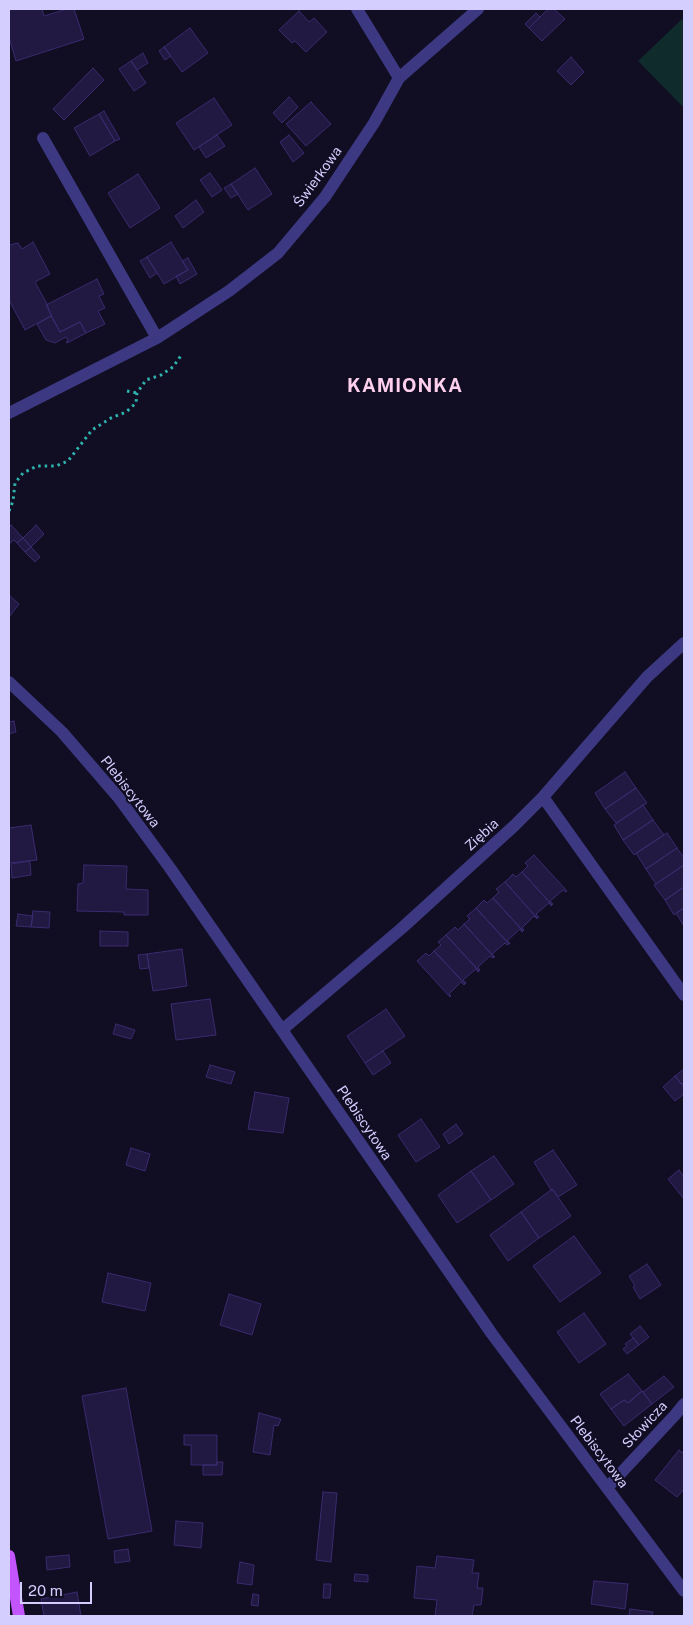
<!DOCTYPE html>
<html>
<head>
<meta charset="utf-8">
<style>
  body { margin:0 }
  #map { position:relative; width:693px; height:1625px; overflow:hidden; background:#110d22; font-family:"Public Sans",sans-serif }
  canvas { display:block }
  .frame { position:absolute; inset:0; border:10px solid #d4ceff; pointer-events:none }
  .scale { position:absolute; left:20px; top:1582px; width:72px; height:22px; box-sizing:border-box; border:2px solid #d4ceff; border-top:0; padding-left:6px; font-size:15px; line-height:18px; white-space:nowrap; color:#d4ceff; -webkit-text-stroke:4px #110d22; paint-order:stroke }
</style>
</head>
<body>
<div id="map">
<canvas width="693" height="1625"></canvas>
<div class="frame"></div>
<div class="scale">20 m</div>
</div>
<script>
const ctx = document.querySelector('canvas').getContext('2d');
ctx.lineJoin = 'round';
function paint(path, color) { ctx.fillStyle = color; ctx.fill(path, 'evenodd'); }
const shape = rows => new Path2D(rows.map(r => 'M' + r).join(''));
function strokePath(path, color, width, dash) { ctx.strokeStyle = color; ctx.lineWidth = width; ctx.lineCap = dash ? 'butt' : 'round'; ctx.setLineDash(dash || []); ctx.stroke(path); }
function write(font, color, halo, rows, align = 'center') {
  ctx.font = font + ' "Public Sans",sans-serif'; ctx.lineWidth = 4; ctx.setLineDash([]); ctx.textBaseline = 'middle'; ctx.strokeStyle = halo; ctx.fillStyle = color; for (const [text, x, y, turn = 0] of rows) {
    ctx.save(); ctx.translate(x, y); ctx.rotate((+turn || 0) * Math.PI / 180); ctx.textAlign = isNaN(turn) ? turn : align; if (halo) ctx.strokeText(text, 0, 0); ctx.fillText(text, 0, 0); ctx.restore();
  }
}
paint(shape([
  [682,19,684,21,684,108,638,61]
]), '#102b2b');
const building = shape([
  [9,9,42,9,44,16,67,9,74,9,84,39,16,61,9,37,9,9],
  [548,9,554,9,565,19,542,41,529,28,548,9],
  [299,11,309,22,314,18,327,32,306,52,295,41,292,43,279,30,299,11],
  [536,13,540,17,529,28,525,24,536,13],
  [190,28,208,53,182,72,164,47,190,28],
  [164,47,171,56,165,60,159,51,164,47],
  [143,53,148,63,137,70,131,61,143,53],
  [571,57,584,72,571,85,557,71,571,57],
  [131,61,146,83,134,91,119,69,131,61],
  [93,68,104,80,64,120,53,109,93,68],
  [289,97,298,107,282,123,273,113,289,97],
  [214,98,232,125,194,150,176,123,214,98],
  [311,102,331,124,306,146,286,124,311,102],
  [104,111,120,139,115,141,99,114,104,111],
  [99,114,115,141,90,156,74,128,99,114],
  [217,135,225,146,206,158,199,147,217,135],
  [289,135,304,153,293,162,280,142,289,135],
  [255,168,272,194,248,210,231,184,255,168],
  [210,173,222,190,212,197,200,180,210,173],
  [138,174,160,208,130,228,108,193,138,174],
  [231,184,238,194,231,198,224,188,231,184],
  [196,200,204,212,183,228,175,216,196,200],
  [33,242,50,274,35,282,47,304,51,316,25,330,9,300,9,245,18,243,22,249,33,242],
  [171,242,188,270,164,284,147,257,171,242],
  [147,257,157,273,150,278,140,261,147,257],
  [188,258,197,274,180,284,176,276,188,270,182,261,188,258],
  [97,279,104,294,99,296,105,308,98,311,105,324,86,333,80,322,60,332,46,305,97,279],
  [51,316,60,332,80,322,86,333,67,343,66,342,68,341,66,337,55,343,46,340,37,324,51,316],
  [11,525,23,538,17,543,14,540,9,544,9,528,11,525],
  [36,525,44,534,31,547,23,538,36,525],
  [23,538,31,547,25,552,17,543,23,538],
  [31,547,40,557,35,562,25,552,31,547],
  [9,595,19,604,9,617,9,595],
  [14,721,16,732,9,734,9,722,14,721],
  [625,772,636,788,605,809,595,793,625,772],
  [636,788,647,803,616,823,605,809,636,788],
  [643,805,653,820,623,840,614,825,643,805],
  [653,820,664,835,634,855,623,840,653,820],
  [31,825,37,860,9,863,9,828,31,825],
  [667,833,677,848,646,869,636,853,667,833],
  [677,848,684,858,684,865,656,884,646,869,677,848],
  [534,855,567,891,566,892,563,890,550,901,553,904,552,905,522,872,528,866,525,863,534,855],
  [30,861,31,875,12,878,11,864,30,861],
  [84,865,127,866,126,889,148,890,148,915,124,915,124,912,77,911,78,884,83,883,84,865],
  [684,865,684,887,665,900,654,885,684,865],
  [522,872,552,905,551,906,549,903,536,914,539,917,537,918,505,882,513,874,516,877,522,872],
  [505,882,537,918,537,919,534,916,522,928,524,930,523,931,493,898,499,892,496,889,505,882],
  [684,887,684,908,674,915,665,900,684,887],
  [493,898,523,931,522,932,520,929,507,941,510,943,509,944,476,908,484,900,487,903,493,898],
  [476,908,509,944,507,945,505,943,492,954,495,957,494,957,464,924,470,919,467,916,476,908],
  [684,908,684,926,676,913,684,908],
  [33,911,50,912,49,928,31,927,33,911],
  [18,914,33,916,31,927,16,926,18,914],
  [464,924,494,957,493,958,490,956,478,967,480,970,479,971,446,935,455,927,458,930,464,924],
  [100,931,128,932,128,946,100,946,100,931],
  [446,935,479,971,478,972,476,969,463,980,466,983,465,984,434,951,441,945,438,942,446,935],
  [182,949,187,986,153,991,147,954,182,949],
  [434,951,465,984,464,985,461,982,449,994,451,996,450,997,417,961,426,953,429,956,434,951],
  [147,954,149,968,140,969,138,955,147,954],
  [210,999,216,1035,176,1040,171,1004,210,999],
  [386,1009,405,1036,365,1063,347,1036,386,1009],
  [116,1024,135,1030,131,1039,113,1034,116,1024],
  [383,1051,391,1063,373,1075,365,1063,383,1051],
  [210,1065,235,1072,231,1084,206,1077,210,1065],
  [684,1069,684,1083,681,1084,675,1076,684,1069],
  [675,1076,684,1087,684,1094,675,1101,663,1087,675,1076],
  [255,1092,289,1098,283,1133,248,1129,255,1092],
  [421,1119,440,1147,416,1162,398,1135,421,1119],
  [456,1124,463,1134,449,1144,443,1134,456,1124],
  [131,1148,150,1154,145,1171,126,1165,131,1148],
  [553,1150,577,1185,558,1197,553,1190,551,1190,534,1162,553,1150],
  [494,1156,514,1184,491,1200,471,1171,494,1156],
  [679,1170,684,1177,684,1199,668,1179,679,1170],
  [471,1171,491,1200,457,1223,438,1195,471,1171],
  [551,1190,553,1190,571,1216,539,1238,521,1212,551,1190],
  [521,1212,539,1238,508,1261,490,1235,521,1212],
  [574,1236,601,1273,560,1302,533,1266,574,1236],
  [647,1264,661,1285,640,1299,633,1287,635,1286,629,1276,647,1264],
  [108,1273,151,1283,145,1311,102,1302,108,1273],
  [229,1294,261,1304,252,1335,220,1325,229,1294],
  [584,1313,606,1344,579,1363,557,1332,584,1313],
  [640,1326,649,1337,639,1345,630,1334,640,1326],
  [633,1338,639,1345,627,1354,623,1349,627,1346,625,1344,633,1338],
  [628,1374,642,1391,628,1403,624,1400,611,1409,600,1394,628,1374],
  [664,1376,674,1387,652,1404,643,1392,664,1376],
  [126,1388,152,1531,108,1539,82,1396,126,1388],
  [642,1391,652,1404,624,1426,611,1409,624,1400,628,1403,642,1391],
  [259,1413,281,1419,278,1426,274,1425,270,1455,253,1452,259,1413],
  [184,1435,217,1435,217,1465,191,1465,191,1445,184,1445,184,1435],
  [679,1450,682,1453,684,1450,684,1489,677,1497,655,1480,679,1450],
  [217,1462,223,1462,222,1475,203,1475,203,1465,217,1465,217,1462],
  [323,1492,337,1493,331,1562,316,1560,323,1492],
  [176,1521,203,1523,201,1548,174,1545,176,1521],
  [128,1549,130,1561,115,1563,114,1551,128,1549],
  [69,1555,70,1567,47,1570,46,1557,69,1555],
  [437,1556,474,1560,472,1573,479,1573,477,1588,483,1588,481,1605,474,1605,472,1616,435,1616,437,1600,414,1598,417,1566,435,1568,437,1556],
  [240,1562,254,1565,252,1585,237,1583,240,1562],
  [355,1574,368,1575,368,1582,354,1581,355,1574],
  [594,1581,628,1584,625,1609,591,1604,594,1581],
  [324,1584,331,1584,330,1598,323,1598,324,1584],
  [77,1592,81,1616,44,1616,41,1599,77,1592],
  [253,1594,259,1595,258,1606,251,1605,253,1594],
  [630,1609,653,1612,652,1616,629,1616,630,1609]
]);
paint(building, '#221942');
strokePath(building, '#3a2b6f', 1);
strokePath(shape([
  [127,391,137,393],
  [9,511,13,501,15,483,23,473,37,466,56,466,68,461,92,430,111,418,126,412,136,403,137,393,146,380,161,375,173,367,182,354]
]), '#2eb3ae', 3, [2.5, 4]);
strokePath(shape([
  [357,9,399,78],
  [43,138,157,338],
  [9,413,157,338,229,291,278,253,325,197,374,123,399,78,478,9],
  [9,682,62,732,118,797,170,868,492,1334,684,1591],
  [543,797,684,995],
  [282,1030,402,928,514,826,543,797,647,677,684,643],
  [607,1488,675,1415,684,1404]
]), '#3c3881', 12);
strokePath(shape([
  [9,1556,19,1616]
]), '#c355ff', 12);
write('14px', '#d4ceff', '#110d22', [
  ["Świerkowa",318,177,-54],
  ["Plebiscytowa",130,792,52],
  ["Ziębia",482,835,-42],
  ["Plebiscytowa",364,1123,56],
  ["Słowicza",645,1425,-47],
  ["Plebiscytowa",599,1452,53]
]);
ctx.letterSpacing = '1px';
write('bold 19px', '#ffd0ed', '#110d22', [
  ["KAMIONKA",405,386]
]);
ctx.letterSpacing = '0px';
</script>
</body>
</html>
